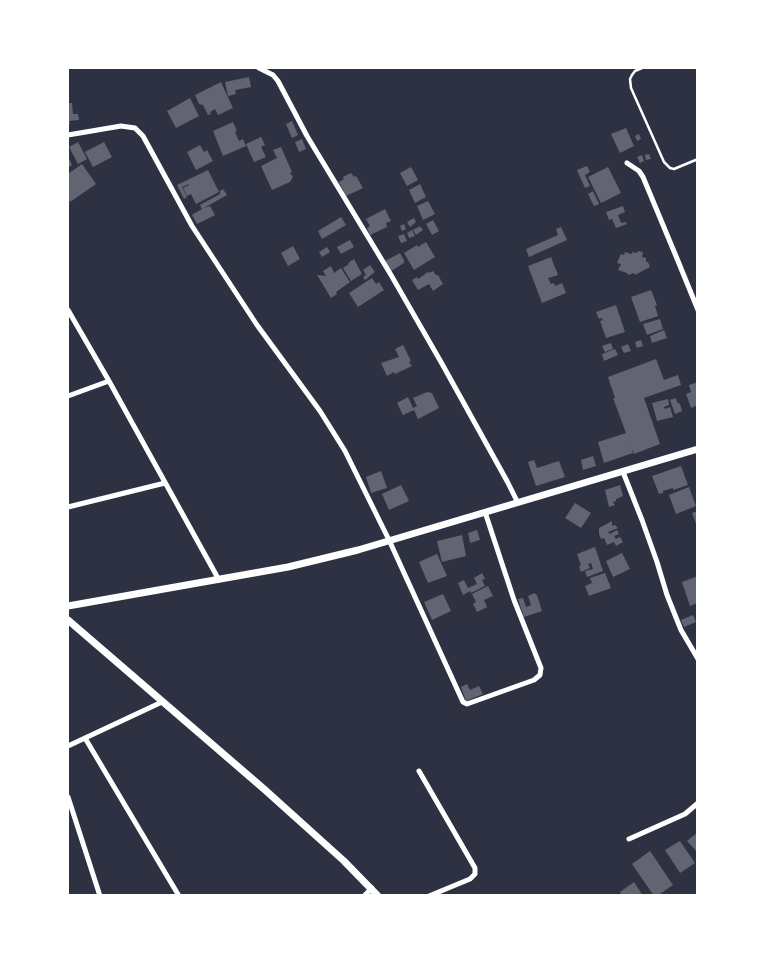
<!DOCTYPE html>
<html>
<head>
<meta charset="utf-8">
<style>
  body { margin:0 }
  #map { position:relative; width:765px; height:963px; overflow:hidden; background:#2d3142; font-family:Figtree,sans-serif }
  canvas { display:block }
  .frame { position:absolute; inset:0; border:69px solid #fff; pointer-events:none }
</style>
</head>
<body>
<div id="map">
<canvas width="765" height="963"></canvas>
<div class="frame"></div>
</div>
<script>
const ctx = document.querySelector('canvas').getContext('2d');
ctx.lineJoin = 'round';
function paint(path, color) { ctx.fillStyle = color; ctx.fill(path, 'evenodd'); }
const shape = rows => new Path2D(rows.map(r => 'M' + r).join(''));
function strokePath(path, color, width, dash) { ctx.strokeStyle = color; ctx.lineWidth = width; ctx.lineCap = dash ? 'butt' : 'round'; ctx.setLineDash(dash || []); ctx.stroke(path); }
paint(shape([
  [249,77,251,87,235,90,236,94,228,96,225,82],
  [221,82,233,108,218,115,215,109,210,112,211,114,208,115,203,105,199,104,195,95],
  [190,98,199,116,176,128,167,111],
  [68,103,72,103,73,114,78,114,79,120,69,121,70,124,68,125],
  [292,121,298,135,292,138,286,124],
  [233,122,237,131,235,132,239,141,243,139,246,146,223,156,213,131],
  [626,128,634,146,620,153,611,134],
  [639,134,641,139,637,141,635,136],
  [261,137,265,145,261,147,266,157,254,162,246,144],
  [302,139,306,149,299,152,295,142],
  [78,142,87,159,78,164,69,147],
  [104,142,112,157,93,167,85,152],
  [200,145,204,152,207,150,213,161,196,170,187,152],
  [281,147,292,172,290,173,293,177,290,182,272,190,261,166,277,158,273,150],
  [649,154,651,159,646,160,645,155],
  [642,155,644,161,640,163,637,157],
  [68,156,72,165,68,168],
  [82,164,96,184,70,202,68,198,68,174],
  [587,166,590,172,585,175,590,186,585,188,577,170],
  [411,167,418,180,407,186,400,173],
  [608,167,621,193,601,203,588,177],
  [208,170,219,192,196,204,191,194,187,196,183,188,189,185,189,184,182,187,187,197,184,199,177,185],
  [351,173,354,177,356,176,363,188,346,196,339,182,344,179,343,177],
  [420,184,426,197,415,203,409,190],
  [223,189,227,195,204,208,210,206,215,215,197,224,192,215,202,209,200,205,220,194,220,191],
  [593,191,599,204,594,206,588,194],
  [428,201,435,214,423,220,417,206],
  [623,206,625,212,618,215,621,223,626,222,627,224,616,228,612,219,609,220,606,212],
  [385,209,391,221,386,223,387,227,370,235,367,228,370,226,366,219],
  [341,217,346,225,322,239,318,231],
  [414,218,416,222,410,227,407,222],
  [433,220,439,231,432,235,426,224],
  [404,224,406,229,402,231,400,226],
  [420,226,423,230,416,235,413,230],
  [561,227,567,240,529,257,526,249,558,235,556,229],
  [412,230,415,236,409,238,407,233],
  [404,234,407,241,401,243,398,236],
  [350,240,354,247,341,254,337,247],
  [426,242,435,257,414,270,404,253,417,245,418,247],
  [293,246,300,259,288,266,281,253],
  [327,247,330,252,322,257,319,252],
  [638,251,643,252,642,257,646,258,646,262,648,262,650,267,635,275,634,273,628,275,627,273,618,270,621,264,617,263,621,254,624,255,625,252,631,254,633,252,637,253],
  [400,253,404,260,404,263,391,271,385,261],
  [551,257,558,275,548,278,551,284,554,283,555,286,562,283,566,293,542,303,528,266],
  [354,259,362,274,351,281,343,268,349,264,348,263],
  [370,265,375,272,365,280,363,277,366,275,363,270],
  [331,266,334,273,341,268,350,282,336,292,337,294,331,298,317,275,326,276,323,271],
  [433,271,436,275,438,275,443,284,433,291,429,284,418,290,412,280,417,277,418,279,428,272,429,273],
  [372,278,376,284,379,282,384,290,358,307,349,293],
  [651,290,657,305,655,306,658,316,640,322,631,297],
  [616,305,625,332,606,338,600,321,603,320,602,318,599,319,596,312],
  [660,319,663,329,647,335,643,324],
  [664,330,667,338,652,343,650,336],
  [641,340,643,346,637,348,635,342],
  [611,343,613,349,605,352,602,346],
  [628,344,631,351,624,353,621,347],
  [403,345,411,361,409,362,412,366,395,374,394,372,387,376,381,363,399,357,395,349],
  [615,349,618,355,604,361,602,354],
  [656,359,664,380,678,375,681,385,644,398,660,444,634,454,631,446,633,453,604,463,598,442,626,433,613,398,615,398,608,377],
  [698,382,698,405,691,408,686,394,691,392,689,385],
  [427,392,432,393,439,408,418,419,414,410,403,415,397,403,408,397,413,408,417,406,413,398],
  [676,398,677,402,680,404,682,411,675,414,670,400],
  [668,399,669,405,664,407,665,409,670,407,673,417,657,421,652,403],
  [593,456,596,466,583,470,581,460],
  [534,460,537,468,559,461,565,477,536,486,528,462],
  [681,466,688,485,673,490,673,488,663,491,663,493,659,494,652,476],
  [381,471,387,488,371,493,366,477],
  [401,485,409,501,389,510,382,494],
  [620,485,623,496,616,499,616,501,613,502,615,505,609,507,605,490],
  [689,487,696,506,676,514,669,495],
  [575,503,591,513,581,528,565,518],
  [698,511,698,526,697,526,692,513],
  [612,521,612,526,615,525,618,528,608,532,610,534,617,530,619,534,614,536,616,539,620,537,623,542,616,546,614,542,607,545,604,538,601,539,599,534,599,528],
  [477,530,480,540,470,543,468,533],
  [462,535,466,556,442,562,437,541],
  [595,547,603,571,587,577,585,571,593,569,591,563,588,564,590,568,581,572,579,566,581,565,577,554],
  [622,553,630,569,613,577,606,561],
  [437,554,447,576,428,583,419,562],
  [482,573,485,579,482,580,485,586,471,593,470,591,463,595,458,583,464,580,468,588,477,584,474,578],
  [605,573,611,588,589,596,585,586,592,583,590,578],
  [698,576,698,603,690,606,682,582],
  [488,586,493,596,484,600,487,607,477,612,473,604,476,602,472,594],
  [535,593,536,595,537,595,542,611,524,617,518,599,523,598,526,607,531,605,528,596],
  [443,594,451,611,432,620,424,602],
  [693,615,696,622,684,627,681,620],
  [467,684,470,690,479,686,483,694,466,701,461,687],
  [698,832,698,853,687,841],
  [680,841,695,863,680,873,665,850],
  [650,851,673,885,657,896,654,896,632,864],
  [634,882,643,896,622,896,620,892]
]), '#626471');
strokePath(shape([
  [642,68,635,71,632,75,630,79,631,88,664,162,670,168,674,169,698,159]
]), '#fff', 2.5);
strokePath(shape([
  [259,68,273,75,278,81,307,136,391,275,441,362,507,481,518,503],
  [68,135,121,126,135,128,143,136,192,226,257,325,320,411,345,451,389,540,463,702,467,704,534,680,540,675,541,668,514,600,485,512],
  [627,163,639,171,643,177,678,261,698,310],
  [68,310,109,381,219,580],
  [68,396,109,381],
  [623,472,642,520,657,562,667,595,681,630,698,659],
  [68,507,165,483],
  [85,738,179,896],
  [68,746,162,702],
  [419,771,475,868,475,874,470,879,429,896],
  [68,797,100,896],
  [629,839,685,814,698,803],
  [364,896,372,888]
]), '#fff', 5);
strokePath(shape([
  [68,606,288,567,358,550,698,449],
  [68,620,264,789,344,861,378,896]
]), '#fff', 7);
</script>
</body>
</html>
